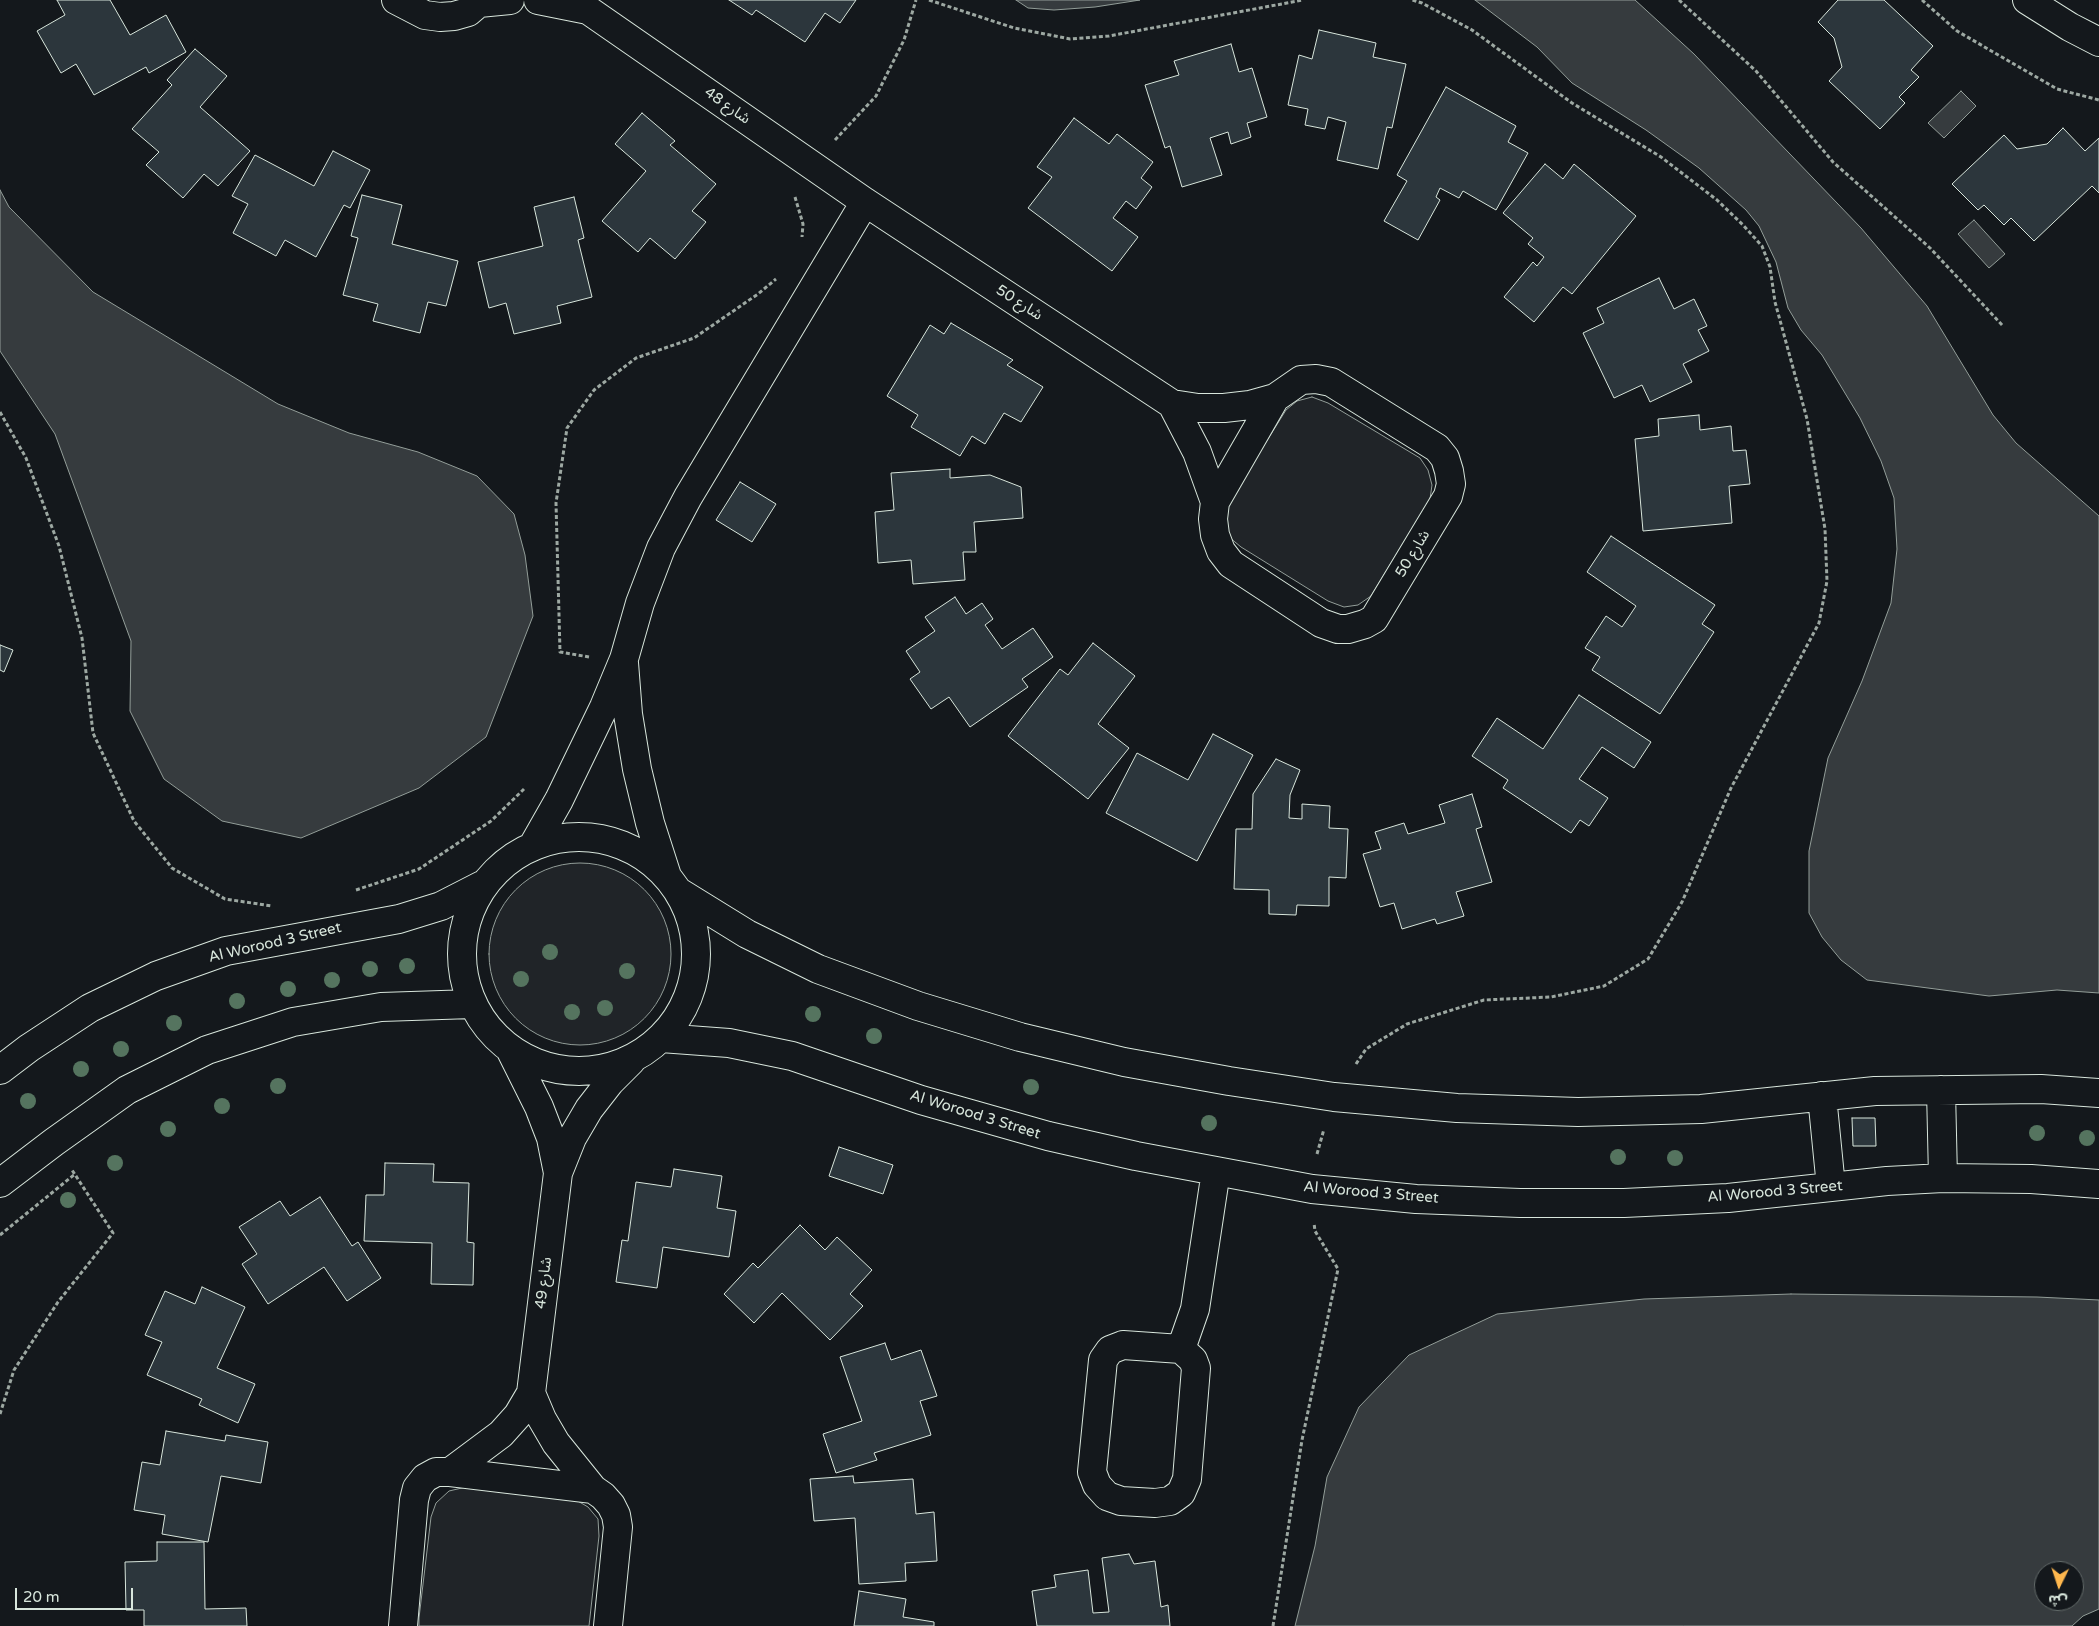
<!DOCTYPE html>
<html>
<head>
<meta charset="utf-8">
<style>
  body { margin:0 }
  #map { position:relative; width:2099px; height:1626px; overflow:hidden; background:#14181c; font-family:"Varela Round","Noto Sans Arabic",sans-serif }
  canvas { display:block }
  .north { position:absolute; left:2034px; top:1561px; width:50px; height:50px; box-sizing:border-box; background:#14181c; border:1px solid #626a69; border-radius:50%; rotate:184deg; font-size:14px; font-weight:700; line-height:20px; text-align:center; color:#d8e6dc }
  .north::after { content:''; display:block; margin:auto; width:18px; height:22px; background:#ffb74d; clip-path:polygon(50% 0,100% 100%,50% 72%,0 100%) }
  .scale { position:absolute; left:15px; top:1588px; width:118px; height:22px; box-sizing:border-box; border:2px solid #d8e6dc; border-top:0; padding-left:6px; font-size:15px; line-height:18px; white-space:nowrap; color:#d8e6dc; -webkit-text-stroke:4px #14181c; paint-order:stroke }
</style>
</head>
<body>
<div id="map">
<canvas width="2099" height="1626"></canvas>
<div class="north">ش</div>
<div class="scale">20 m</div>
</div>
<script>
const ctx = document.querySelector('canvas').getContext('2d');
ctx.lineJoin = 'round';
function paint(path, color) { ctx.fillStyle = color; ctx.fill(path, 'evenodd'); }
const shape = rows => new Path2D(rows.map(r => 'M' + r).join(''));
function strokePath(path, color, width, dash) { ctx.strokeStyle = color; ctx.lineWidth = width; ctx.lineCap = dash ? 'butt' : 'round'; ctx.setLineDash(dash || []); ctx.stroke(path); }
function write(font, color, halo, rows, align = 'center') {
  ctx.font = font + ' "Varela Round","Noto Sans Arabic",sans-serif'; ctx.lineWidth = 4; ctx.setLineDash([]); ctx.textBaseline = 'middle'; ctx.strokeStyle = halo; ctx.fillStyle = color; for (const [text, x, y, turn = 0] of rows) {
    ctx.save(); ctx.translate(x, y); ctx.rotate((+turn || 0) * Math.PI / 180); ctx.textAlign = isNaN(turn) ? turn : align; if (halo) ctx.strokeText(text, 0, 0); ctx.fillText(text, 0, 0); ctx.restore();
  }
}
const green = shape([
  [1312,397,1328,403,1420,458,1428,470,1432,485,1430,499,1371,596,1358,605,1344,607,1328,601,1241,547,1229,537,1225,520,1228,503,1286,410,1297,401,1312,397],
  '489 954a91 91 0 1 1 182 0a91 91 0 1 1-182 0Z',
  [466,1487,576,1500,588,1507,598,1519,599,1536,589,1626,419,1626,419,1618,431,1517,436,1503,449,1491,466,1487]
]);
paint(green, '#202428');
strokePath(green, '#939e99', 1);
const water = shape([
  [1016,0,1140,0,1095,7,1054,10,1028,8,1016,0],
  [1475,0,1635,0,1694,54,1861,228,1927,306,1993,415,2016,443,2099,516,2099,993,2057,990,1989,996,1867,980,1841,960,1822,937,1809,913,1809,851,1828,758,1862,681,1891,603,1897,549,1894,498,1881,461,1860,418,1822,355,1801,330,1788,308,1776,262,1759,226,1746,210,1699,168,1646,130,1572,83,1537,47,1475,0],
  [1961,91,1976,106,1944,138,1928,123,1961,91],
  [0,190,9,207,93,292,278,404,349,433,418,452,477,476,514,514,525,555,533,616,486,737,419,788,301,838,222,821,164,779,130,711,131,641,55,434,0,351,0,190],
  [1974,220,2005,254,1989,268,1958,234,1974,220],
  [1791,1294,2037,1297,2099,1300,2099,1609,2083,1616,2072,1626,1295,1626,1315,1546,1327,1477,1359,1407,1409,1355,1497,1314,1644,1299,1791,1294],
  [2044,1571,2074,1571,2074,1601,2044,1601,2044,1571]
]);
paint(water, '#363b3e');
strokePath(water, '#939e99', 1);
const building = shape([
  [57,0,110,0,130,35,166,15,186,52,149,73,146,67,94,95,76,64,61,73,37,31,65,15,57,0],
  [729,0,856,0,840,23,825,13,805,42,756,10,752,15,729,0],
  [1838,0,1884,0,1933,46,1911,70,1919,77,1899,97,1905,103,1880,129,1829,81,1842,67,1834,38,1818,22,1838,0],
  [1319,30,1376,43,1373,57,1406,64,1392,128,1387,127,1378,169,1337,160,1346,122,1328,117,1325,129,1305,125,1308,109,1288,105,1299,55,1312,59,1319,30],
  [1231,44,1239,72,1252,68,1267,117,1247,123,1251,137,1231,144,1228,132,1210,138,1222,175,1182,187,1170,146,1165,148,1145,85,1179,75,1174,61,1231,44],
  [195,49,227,76,200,107,250,151,218,186,204,174,183,198,146,165,159,152,132,129,172,85,167,80,195,49],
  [1446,87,1516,126,1508,142,1528,153,1496,210,1463,191,1459,198,1440,188,1436,197,1440,200,1418,240,1384,221,1407,181,1397,175,1446,87],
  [642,113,675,141,670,145,716,184,692,211,706,222,675,259,650,238,638,252,602,221,646,171,615,144,642,113],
  [1074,118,1109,144,1117,134,1153,162,1141,178,1152,187,1136,209,1126,201,1113,218,1138,237,1112,271,1028,208,1052,177,1037,167,1074,118],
  [2063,128,2085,151,2099,138,2099,193,2092,186,2034,241,2011,218,2004,225,1984,205,1978,210,1952,184,2004,135,2017,149,2047,144,2063,128],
  [333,151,370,170,350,208,344,205,316,257,285,240,276,256,233,233,248,204,232,196,255,155,314,186,333,151],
  [1545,164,1563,179,1574,164,1636,216,1572,294,1563,287,1534,322,1504,297,1533,262,1537,266,1544,257,1528,244,1533,238,1503,213,1545,164],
  [362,195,402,205,392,244,458,261,446,306,428,302,420,333,373,321,378,304,343,295,358,238,351,236,362,195],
  [574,197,584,238,578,240,592,297,557,306,561,323,514,334,506,303,489,308,478,262,543,246,534,207,574,197],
  [1659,278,1674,309,1694,299,1707,326,1698,330,1709,351,1683,364,1692,382,1650,402,1642,385,1614,398,1583,333,1604,323,1597,308,1659,278],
  [951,323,1013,360,1007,365,1043,387,1021,422,1004,413,985,444,972,436,960,456,911,427,918,415,887,396,930,325,944,334,951,323],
  [1699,415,1700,430,1731,426,1733,451,1746,450,1750,484,1729,486,1732,523,1643,531,1635,439,1659,436,1658,419,1699,415],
  [950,469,950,478,990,475,1021,487,1023,518,974,522,976,552,963,552,965,580,913,584,911,560,878,563,875,512,894,510,891,473,950,469],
  [740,482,776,504,752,542,716,520,740,482],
  [1611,536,1715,605,1702,624,1714,632,1660,714,1592,670,1600,657,1585,648,1606,616,1622,627,1636,606,1587,572,1611,536],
  [955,597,966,614,982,603,993,619,985,625,1002,649,1033,628,1053,657,1022,679,1028,687,970,727,949,697,931,709,910,679,920,672,906,651,935,631,925,617,955,597],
  [1093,643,1135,676,1098,724,1129,748,1088,799,1008,736,1060,669,1068,675,1093,643],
  [0,645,13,650,4,672,0,670,0,645],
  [1579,695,1651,742,1634,768,1602,747,1579,779,1608,798,1589,826,1580,820,1571,833,1503,788,1508,780,1472,756,1497,718,1543,749,1579,695],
  [1213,734,1253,755,1197,861,1106,813,1137,753,1188,780,1213,734],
  [1276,759,1300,770,1290,795,1289,818,1302,819,1302,804,1330,806,1329,828,1348,829,1346,878,1329,877,1329,906,1297,905,1296,915,1269,914,1269,890,1234,889,1236,829,1252,829,1253,794,1276,759],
  [1472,794,1482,827,1476,829,1492,882,1456,892,1464,916,1437,924,1435,919,1402,929,1394,903,1380,907,1363,854,1381,849,1375,832,1404,823,1408,834,1445,823,1439,805,1472,794],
  [1852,1118,1875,1118,1876,1146,1853,1146,1852,1118],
  [839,1147,893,1165,883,1194,829,1176,839,1147],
  [385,1163,434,1164,433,1182,469,1183,467,1242,474,1243,473,1285,431,1284,432,1243,364,1241,366,1195,384,1195,385,1163],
  [674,1169,722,1176,717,1208,736,1211,729,1257,663,1247,657,1288,616,1282,622,1240,628,1241,636,1182,671,1187,674,1169],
  [320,1197,352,1246,358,1242,381,1278,347,1301,324,1267,268,1304,242,1264,257,1254,239,1227,280,1201,290,1216,320,1197],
  [800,1225,825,1250,837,1237,872,1270,850,1294,863,1306,830,1340,782,1293,754,1323,724,1294,753,1263,758,1268,800,1225],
  [202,1287,245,1307,217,1368,255,1384,238,1423,199,1405,202,1399,147,1375,162,1342,145,1335,165,1291,195,1304,202,1287],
  [885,1343,891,1360,921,1350,937,1396,920,1401,931,1435,874,1453,877,1460,836,1473,823,1434,862,1421,840,1357,885,1343],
  [166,1431,225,1441,226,1435,268,1442,261,1483,221,1476,208,1542,162,1534,165,1515,134,1510,142,1462,160,1465,166,1431],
  [853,1476,854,1483,913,1479,916,1514,934,1512,937,1561,905,1563,906,1581,859,1584,855,1518,814,1521,810,1479,853,1476],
  [157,1542,204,1542,205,1609,246,1608,247,1626,144,1626,144,1610,126,1610,125,1562,157,1561,157,1542],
  [1129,1554,1134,1564,1155,1561,1161,1607,1168,1605,1170,1626,1037,1626,1032,1591,1056,1587,1054,1575,1088,1570,1093,1613,1109,1612,1102,1558,1129,1554],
  [859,1591,906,1599,903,1617,934,1622,934,1626,854,1626,859,1591]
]);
paint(building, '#2c363c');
strokePath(building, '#d8e6dc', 1);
const minor = shape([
  [396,0,425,15,440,17,454,16,468,12,482,0],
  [538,0,588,10],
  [580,0,588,10,865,202,1172,404,1198,408,1224,408,1250,405,1275,398],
  [2027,0,2070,27,2099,42],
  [479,3,510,0],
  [1316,379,1331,382,1437,448,1445,458,1449,471,1451,484,1448,496,1374,619,1365,624,1348,629,1338,629,1321,623,1231,564,1221,551,1215,535,1213,519,1215,502,1275,398,1301,380,1316,379],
  [1172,404,1197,452,1215,502],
  [624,663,628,714,637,769,650,823,667,876],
  '462 954a117 117 0 1 1 234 0a117 117 0 1 1-234 0Z',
  [534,844,559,800,604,707,624,659,640,603,661,548,688,497,865,202],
  [679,892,747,934,818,969,918,1006,1020,1037,1124,1062,1229,1081,1334,1097,1457,1108,1578,1112,1701,1109,1875,1091,2041,1089,2099,1093],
  [661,1038,729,1043,792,1056,921,1100,1048,1136,1136,1156,1312,1189,1416,1199,1520,1203,1624,1203,1728,1198,1887,1181,1943,1178,2031,1179,2099,1184],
  [510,1049,539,1107,551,1138,558,1173],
  [0,1070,29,1048,90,1008,156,976,226,951,399,919,441,906,482,885],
  [1941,1090,1943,1178],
  [1822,1096,1831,1187],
  [0,1183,54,1142,127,1090,207,1050,293,1022,381,1007,472,1004],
  [1123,1345,1181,1349,1193,1360,1196,1368,1187,1479,1181,1493,1170,1501,1155,1503,1121,1501,1107,1496,1097,1485,1092,1472,1103,1360,1110,1350,1123,1345],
  [1181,1349,1195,1309,1216,1171],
  [531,1393,542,1419,556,1443,593,1489],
  [450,1472,501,1434,518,1415,531,1393,558,1173,572,1138,589,1109,610,1082,631,1061],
  [403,1626,414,1500,417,1488,425,1478,436,1472,450,1472,593,1489,603,1496,611,1505,616,1515,618,1527,608,1626]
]);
strokePath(minor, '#d8e6dc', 30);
strokePath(shape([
  [929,0,1014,28,1070,39,1109,36,1303,0],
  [1679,0,1756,71,1833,162,1930,248,2003,326],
  [1922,0,1957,31,2057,89,2099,100],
  [835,140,876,96,904,40,916,0],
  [795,197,803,224,802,237],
  [0,412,26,458,59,546,82,638,93,733,134,821,172,868,225,899,272,906],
  [589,657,560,652,556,503,567,428,594,390,636,358,694,338,758,294,776,279],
  [356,890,419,869,491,821,524,789],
  [1356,1064,1366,1049,1407,1024,1484,1000,1551,997,1604,986,1648,959,1682,902,1731,788,1819,623,1827,581,1825,529,1807,419,1775,302,1770,267,1762,246,1743,225,1717,200,1661,157,1572,103,1472,30,1422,3,1412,0],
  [1317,1154,1324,1129],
  [0,1235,75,1174],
  [0,1414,14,1370,58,1302,113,1233,72,1170],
  [1273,1626,1302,1440,1338,1269,1315,1231,1314,1223]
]), '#9da8a2', 3, [4, 2.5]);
strokePath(minor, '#14181c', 28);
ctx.fillStyle = '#55745f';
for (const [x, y] of [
  [550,952],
  [407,966],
  [370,969],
  [627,971],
  [521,979],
  [332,980],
  [288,989],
  [237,1001],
  [605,1008],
  [572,1012],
  [813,1014],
  [174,1023],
  [874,1036],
  [121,1049],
  [81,1069],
  [278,1086],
  [1031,1087],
  [28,1101],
  [222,1106],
  [1209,1123],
  [168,1129],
  [2037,1133],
  [2087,1138],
  [1618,1157],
  [1675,1158],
  [115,1163],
  [68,1200]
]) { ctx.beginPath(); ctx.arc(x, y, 8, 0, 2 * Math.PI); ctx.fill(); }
write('15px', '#d8e6dc', '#14181c', [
  ["شارع 48",727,106,35],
  ["شارع 50",1019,303,33],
  ["شارع 50",1413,554,-59],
  ["Al Worood 3 Street",275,943,-13],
  ["Al Worood 3 Street",975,1115,17],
  ["Al Worood 3 Street",1775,1192,-5],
  ["Al Worood 3 Street",1371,1193,5],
  ["شارع 49",544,1283,-83]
]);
</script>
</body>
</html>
